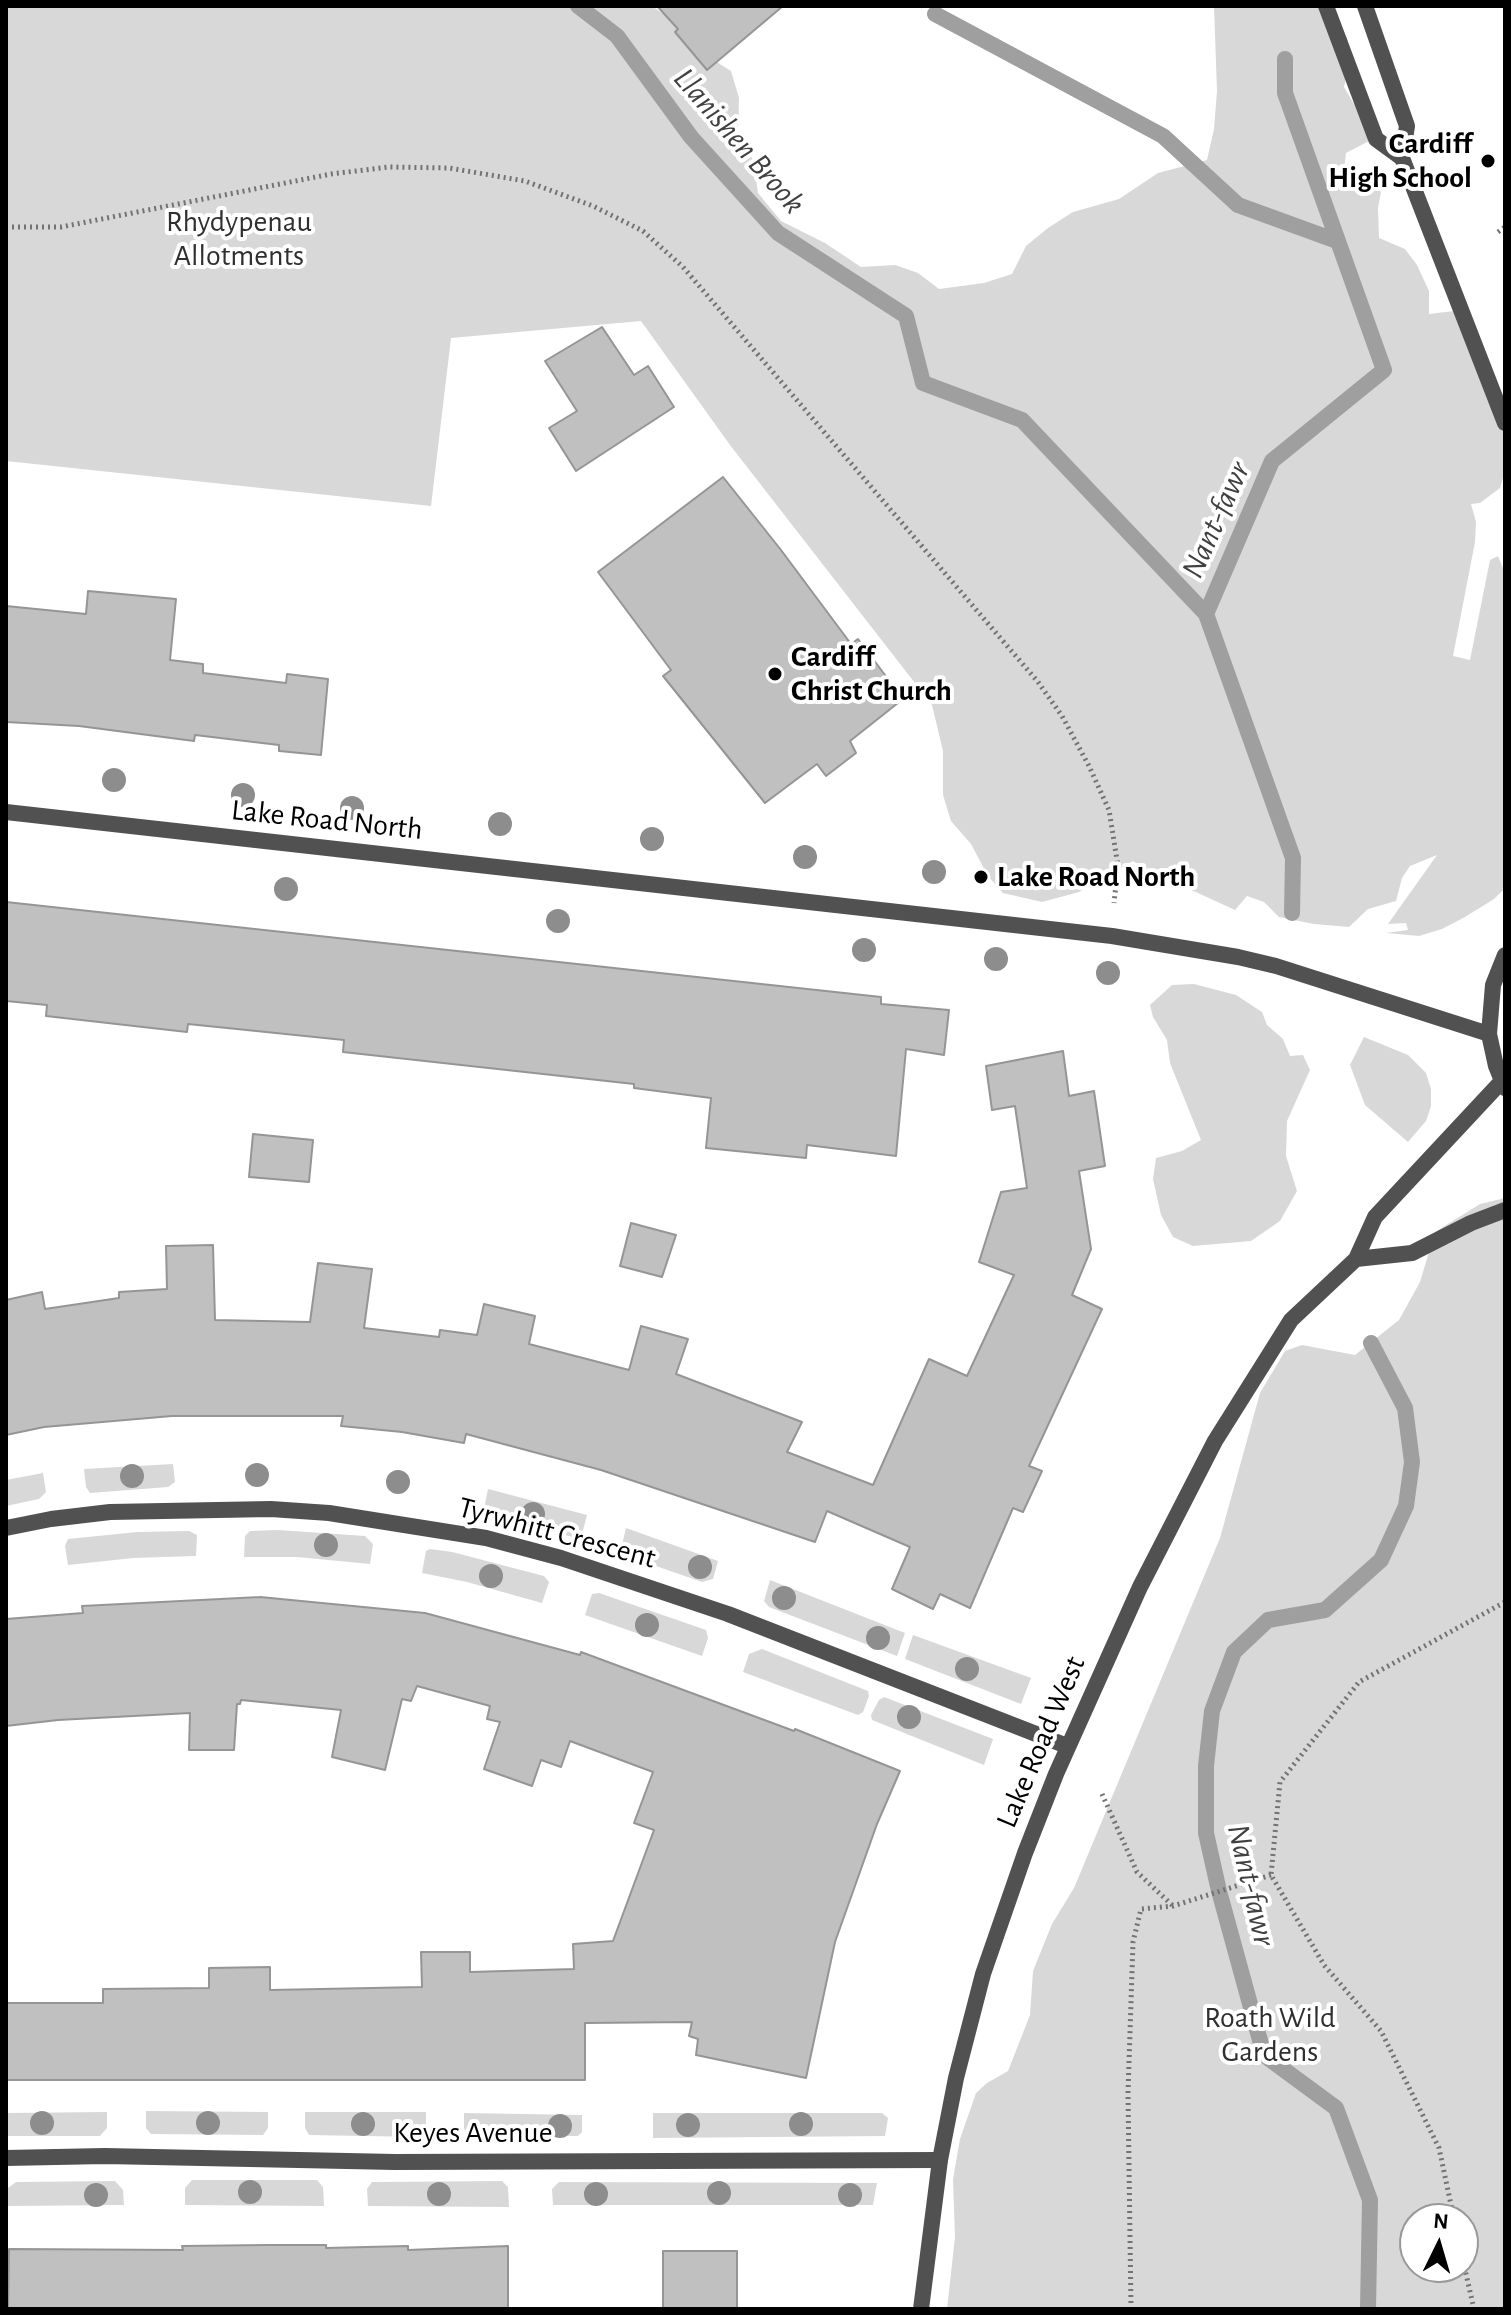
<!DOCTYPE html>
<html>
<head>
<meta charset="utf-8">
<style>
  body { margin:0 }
  #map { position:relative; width:1511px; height:2315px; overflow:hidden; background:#fff; font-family:"Alegreya Sans",sans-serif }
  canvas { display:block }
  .frame { position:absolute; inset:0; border:8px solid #000; pointer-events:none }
  .north { position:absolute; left:1399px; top:2203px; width:80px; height:80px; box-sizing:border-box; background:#fff; border:2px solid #999; border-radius:50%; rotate:5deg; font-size:22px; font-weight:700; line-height:32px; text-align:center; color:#000 }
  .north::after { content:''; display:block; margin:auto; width:28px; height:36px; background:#000; clip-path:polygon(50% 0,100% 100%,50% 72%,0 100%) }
</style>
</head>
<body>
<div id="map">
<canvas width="1511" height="2315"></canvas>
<div class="frame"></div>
<div class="north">N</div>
</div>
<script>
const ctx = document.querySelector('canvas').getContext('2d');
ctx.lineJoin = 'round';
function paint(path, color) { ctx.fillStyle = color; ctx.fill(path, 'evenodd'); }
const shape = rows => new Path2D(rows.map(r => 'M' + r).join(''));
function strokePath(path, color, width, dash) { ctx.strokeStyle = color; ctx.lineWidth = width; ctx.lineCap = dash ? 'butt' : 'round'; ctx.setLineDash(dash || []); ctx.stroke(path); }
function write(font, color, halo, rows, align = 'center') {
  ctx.font = font + ' "Alegreya Sans",sans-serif'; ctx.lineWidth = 8; ctx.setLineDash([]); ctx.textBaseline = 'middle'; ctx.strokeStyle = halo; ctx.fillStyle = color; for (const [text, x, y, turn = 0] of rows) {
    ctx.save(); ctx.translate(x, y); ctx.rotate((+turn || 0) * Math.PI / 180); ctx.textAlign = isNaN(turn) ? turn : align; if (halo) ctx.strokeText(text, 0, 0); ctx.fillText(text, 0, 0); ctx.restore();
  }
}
paint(shape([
  [6,6,652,6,669,18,688,44,731,71,739,98,738,140,753,159,758,193,781,221,825,243,861,267,895,265,918,273,939,289,984,283,1012,274,1026,246,1048,228,1073,212,1119,199,1158,173,1207,160,1214,129,1217,91,1214,6,1332,6,1347,38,1351,57,1344,87,1354,104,1370,105,1369,141,1346,153,1344,170,1355,185,1377,185,1381,192,1378,208,1379,238,1405,249,1417,265,1429,291,1429,314,1454,311,1478,337,1505,401,1505,471,1500,488,1480,503,1471,504,1476,522,1475,542,1453,656,1470,660,1490,560,1498,556,1505,573,1505,888,1494,899,1465,917,1442,929,1419,936,1386,933,1408,930,1406,923,1388,924,1437,855,1410,866,1402,878,1396,901,1368,909,1349,927,1314,924,1279,917,1264,902,1247,896,1235,910,1176,883,1164,881,1133,861,1079,892,1042,902,1003,893,988,876,971,844,951,821,943,795,943,751,932,705,730,445,641,321,451,338,431,506,6,461],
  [1194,984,1236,995,1262,1012,1267,1025,1283,1039,1290,1056,1303,1055,1310,1070,1287,1121,1286,1156,1297,1191,1280,1221,1251,1241,1193,1246,1173,1237,1161,1215,1153,1179,1156,1158,1182,1151,1201,1140,1170,1063,1167,1040,1153,1017,1150,1005,1172,985],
  [1364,1037,1408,1055,1426,1073,1431,1089,1431,1106,1426,1121,1408,1142,1365,1105,1350,1065],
  [1505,1198,1505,2309,947,2309,955,2237,953,2179,960,2139,976,2093,987,2083,1008,2071,1030,2015,1033,1971,1052,1924,1074,1888,1220,1538,1260,1393,1285,1351,1302,1345,1355,1355,1399,1320,1420,1282,1435,1232,1480,1204],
  [1415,2219,1463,2219,1463,2267,1415,2267],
  [173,1464,175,1482,168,1487,90,1493,86,1487,84,1469],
  [43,1473,46,1492,39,1499,6,1506,6,1480],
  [488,1489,587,1515,582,1534,576,1538,489,1514,484,1509],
  [626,1528,718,1561,713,1579,702,1582,624,1555,621,1549],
  [278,1530,365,1536,373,1544,370,1564,297,1557,244,1557,245,1536,250,1531],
  [189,1531,197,1535,196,1556,133,1558,68,1565,65,1546,68,1539,137,1532],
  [430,1549,452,1552,544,1576,549,1582,542,1603,467,1582,422,1573,426,1551],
  [770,1580,905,1633,897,1656,769,1607,764,1601],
  [599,1593,706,1630,708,1638,702,1656,585,1615,592,1594],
  [913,1635,1031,1678,1021,1704,905,1659],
  [762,1649,868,1691,869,1696,863,1712,858,1715,743,1672,749,1654],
  [884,1697,993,1739,984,1765,872,1720,871,1715,879,1700],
  [146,2111,268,2112,268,2128,263,2135,151,2134,146,2128],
  [107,2112,107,2128,100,2136,6,2136,6,2113],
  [305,2112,426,2112,426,2130,420,2137,309,2135,305,2128],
  [464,2113,582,2115,582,2132,578,2136,467,2135,464,2128],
  [653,2113,882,2113,888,2118,885,2136,653,2138],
  [192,2180,317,2180,323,2187,324,2206,185,2205,185,2188],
  [115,2181,123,2190,124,2205,8,2206,8,2188,16,2182],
  [502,2181,508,2187,509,2207,368,2206,367,2189,372,2182],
  [559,2182,877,2183,873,2205,553,2205,552,2189]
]), '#d8d8d8');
strokePath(shape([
  [578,6,617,36,691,137,778,233,906,316,923,383,1022,420,1206,614],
  [935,14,1163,136,1238,205,1337,241],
  [1285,59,1285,93,1384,370,1272,461,1206,614,1293,858,1292,913],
  [1368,2309,1370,2200,1336,2108,1264,2055,1219,1891,1206,1833,1206,1766,1212,1711,1234,1652,1268,1620,1325,1610,1381,1560,1406,1506,1412,1462,1405,1408,1371,1343]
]), '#9f9f9f', 16);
const building = shape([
  [657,6,783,6,707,70,675,32,678,29,657,6],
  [602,327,634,375,648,366,674,407,576,471,549,428,577,411,545,361,602,327],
  [723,477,781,550,851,644,858,639,903,699,850,741,856,753,826,776,817,764,765,803,663,676,671,670,598,572,723,477],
  [88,591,176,599,170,660,203,664,203,673,286,683,287,674,328,679,321,755,279,751,279,745,195,735,194,741,79,726,6,722,6,606,86,614,88,591],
  [6,902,881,997,881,1004,949,1010,944,1055,906,1049,896,1156,807,1145,806,1158,706,1148,711,1098,634,1088,634,1084,343,1052,344,1040,188,1024,187,1032,46,1016,47,1005,6,1001,6,902],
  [1063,1051,1069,1096,1094,1091,1105,1166,1079,1171,1091,1249,1072,1295,1102,1309,1029,1466,1042,1471,1023,1512,1013,1508,970,1608,940,1594,933,1609,892,1589,910,1547,827,1511,815,1542,601,1470,466,1434,464,1443,402,1432,341,1426,343,1416,172,1416,44,1427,6,1435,6,1300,42,1292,45,1309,119,1298,119,1292,167,1289,166,1246,213,1245,215,1320,310,1322,318,1263,372,1269,364,1328,439,1337,440,1330,477,1335,484,1304,535,1316,529,1344,629,1370,641,1326,688,1339,676,1374,802,1422,787,1452,873,1485,929,1359,967,1376,1014,1275,979,1262,1001,1192,1027,1188,1015,1106,992,1110,986,1066,1063,1051],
  [253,1134,313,1140,309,1182,249,1177,253,1134],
  [631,1223,676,1235,662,1277,620,1266,631,1223],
  [260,1597,425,1613,580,1655,581,1652,794,1731,795,1729,900,1771,877,1824,835,1942,806,2078,696,2055,698,2039,689,2036,692,2022,585,2023,585,2080,6,2080,6,2003,103,2003,103,1989,209,1988,209,1968,270,1967,270,1990,422,1987,421,1952,470,1952,470,1972,574,1969,573,1944,613,1941,654,1830,634,1823,653,1772,570,1741,561,1767,541,1760,532,1786,484,1769,500,1722,487,1719,490,1706,417,1686,411,1701,402,1699,385,1770,332,1757,341,1710,241,1700,240,1704,237,1704,234,1750,189,1750,190,1713,58,1720,6,1726,6,1619,83,1613,82,1606,260,1597],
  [268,2245,326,2245,326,2248,408,2246,408,2250,508,2246,508,2309,8,2309,9,2249,183,2250,182,2246,268,2245],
  [663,2251,737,2251,737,2309,663,2309,663,2251]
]);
paint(building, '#c0c0c0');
strokePath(building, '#959595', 2);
strokePath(shape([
  [6,227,61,227,331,174,389,167,449,168,525,181,593,206,643,231,683,267,1038,682,1062,716,1089,766,1109,810,1118,866,1114,903],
  [1498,232,1505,227],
  [1102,1794,1137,1872,1173,1906],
  [1454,2219,1439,2148,1381,2031,1324,1965,1271,1875,1280,1782,1359,1682,1505,1602],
  [1463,2261,1474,2309],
  [1131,2309,1128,2093,1133,1942,1141,1909,1173,1906,1271,1875]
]), '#737373', 5, [2, 4]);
strokePath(shape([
  [6,812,1112,936,1238,957,1276,966,1489,1034],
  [6,1528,51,1519,110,1512,271,1509,329,1513,486,1538,561,1558,728,1614,1067,1746],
  [6,2158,105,2156,395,2162,940,2160]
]), '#515151', 16);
strokePath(shape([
  [1326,6,1376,139,1402,158],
  [1365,6,1407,126,1402,158,1505,423],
  [1505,955,1493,985,1489,1034,1496,1066,1505,1088],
  [1356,1259,1412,1253,1471,1223,1505,1210],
  [921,2309,940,2160,956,2078,983,1974,1025,1853,1056,1774,1140,1587,1215,1441,1291,1320,1356,1259,1375,1217,1501,1082]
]), '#515151', 16);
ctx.fillStyle = '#8d8d8d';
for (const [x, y] of [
  [114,780],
  [243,795],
  [352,808],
  [500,824],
  [652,839],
  [805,857],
  [934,872],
  [286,889],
  [558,921],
  [864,950],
  [996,959],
  [1108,973],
  [257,1475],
  [132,1476],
  [398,1482],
  [533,1514],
  [326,1545],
  [700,1567],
  [491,1576],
  [784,1598],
  [647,1625],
  [878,1638],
  [967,1669],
  [909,1717],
  [42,2123],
  [208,2123],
  [363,2124],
  [801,2124],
  [688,2125],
  [560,2126],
  [250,2192],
  [719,2193],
  [439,2194],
  [596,2194],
  [96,2195],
  [850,2195]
]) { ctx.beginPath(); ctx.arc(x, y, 12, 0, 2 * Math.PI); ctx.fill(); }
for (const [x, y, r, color] of [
  [1488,161,8,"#000"],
  [775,674,8,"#000"],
  [981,877,8,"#000"]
]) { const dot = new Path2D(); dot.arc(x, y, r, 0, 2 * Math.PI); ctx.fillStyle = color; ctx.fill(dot); strokePath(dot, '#fff', 3); }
write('bold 30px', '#000', '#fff', [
  ["Cardiff",1472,144,"right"],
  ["High School",1472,178,"right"],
  ["Cardiff",791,657],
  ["Christ Church",791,691],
  ["Lake Road North",997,877]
], 'left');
write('30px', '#2f2f2f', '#fff', [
  ["Rhydypenau",239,222],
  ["Allotments",239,256],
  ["Roath Wild",1270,2018],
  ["Gardens",1270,2052]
]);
write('30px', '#000', '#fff', [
  ["Lake Road North",327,820,6],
  ["Tyrwhitt Crescent",557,1533,15],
  ["Lake Road West",1041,1742,-67],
  ["Keyes Avenue",473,2133]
]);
write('italic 32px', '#404040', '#fff', [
  ["Llanishen Brook",739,141,49],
  ["Nant-fawr",1216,520,-66],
  ["Nant-fawr",1251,1885,77]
]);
</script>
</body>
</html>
